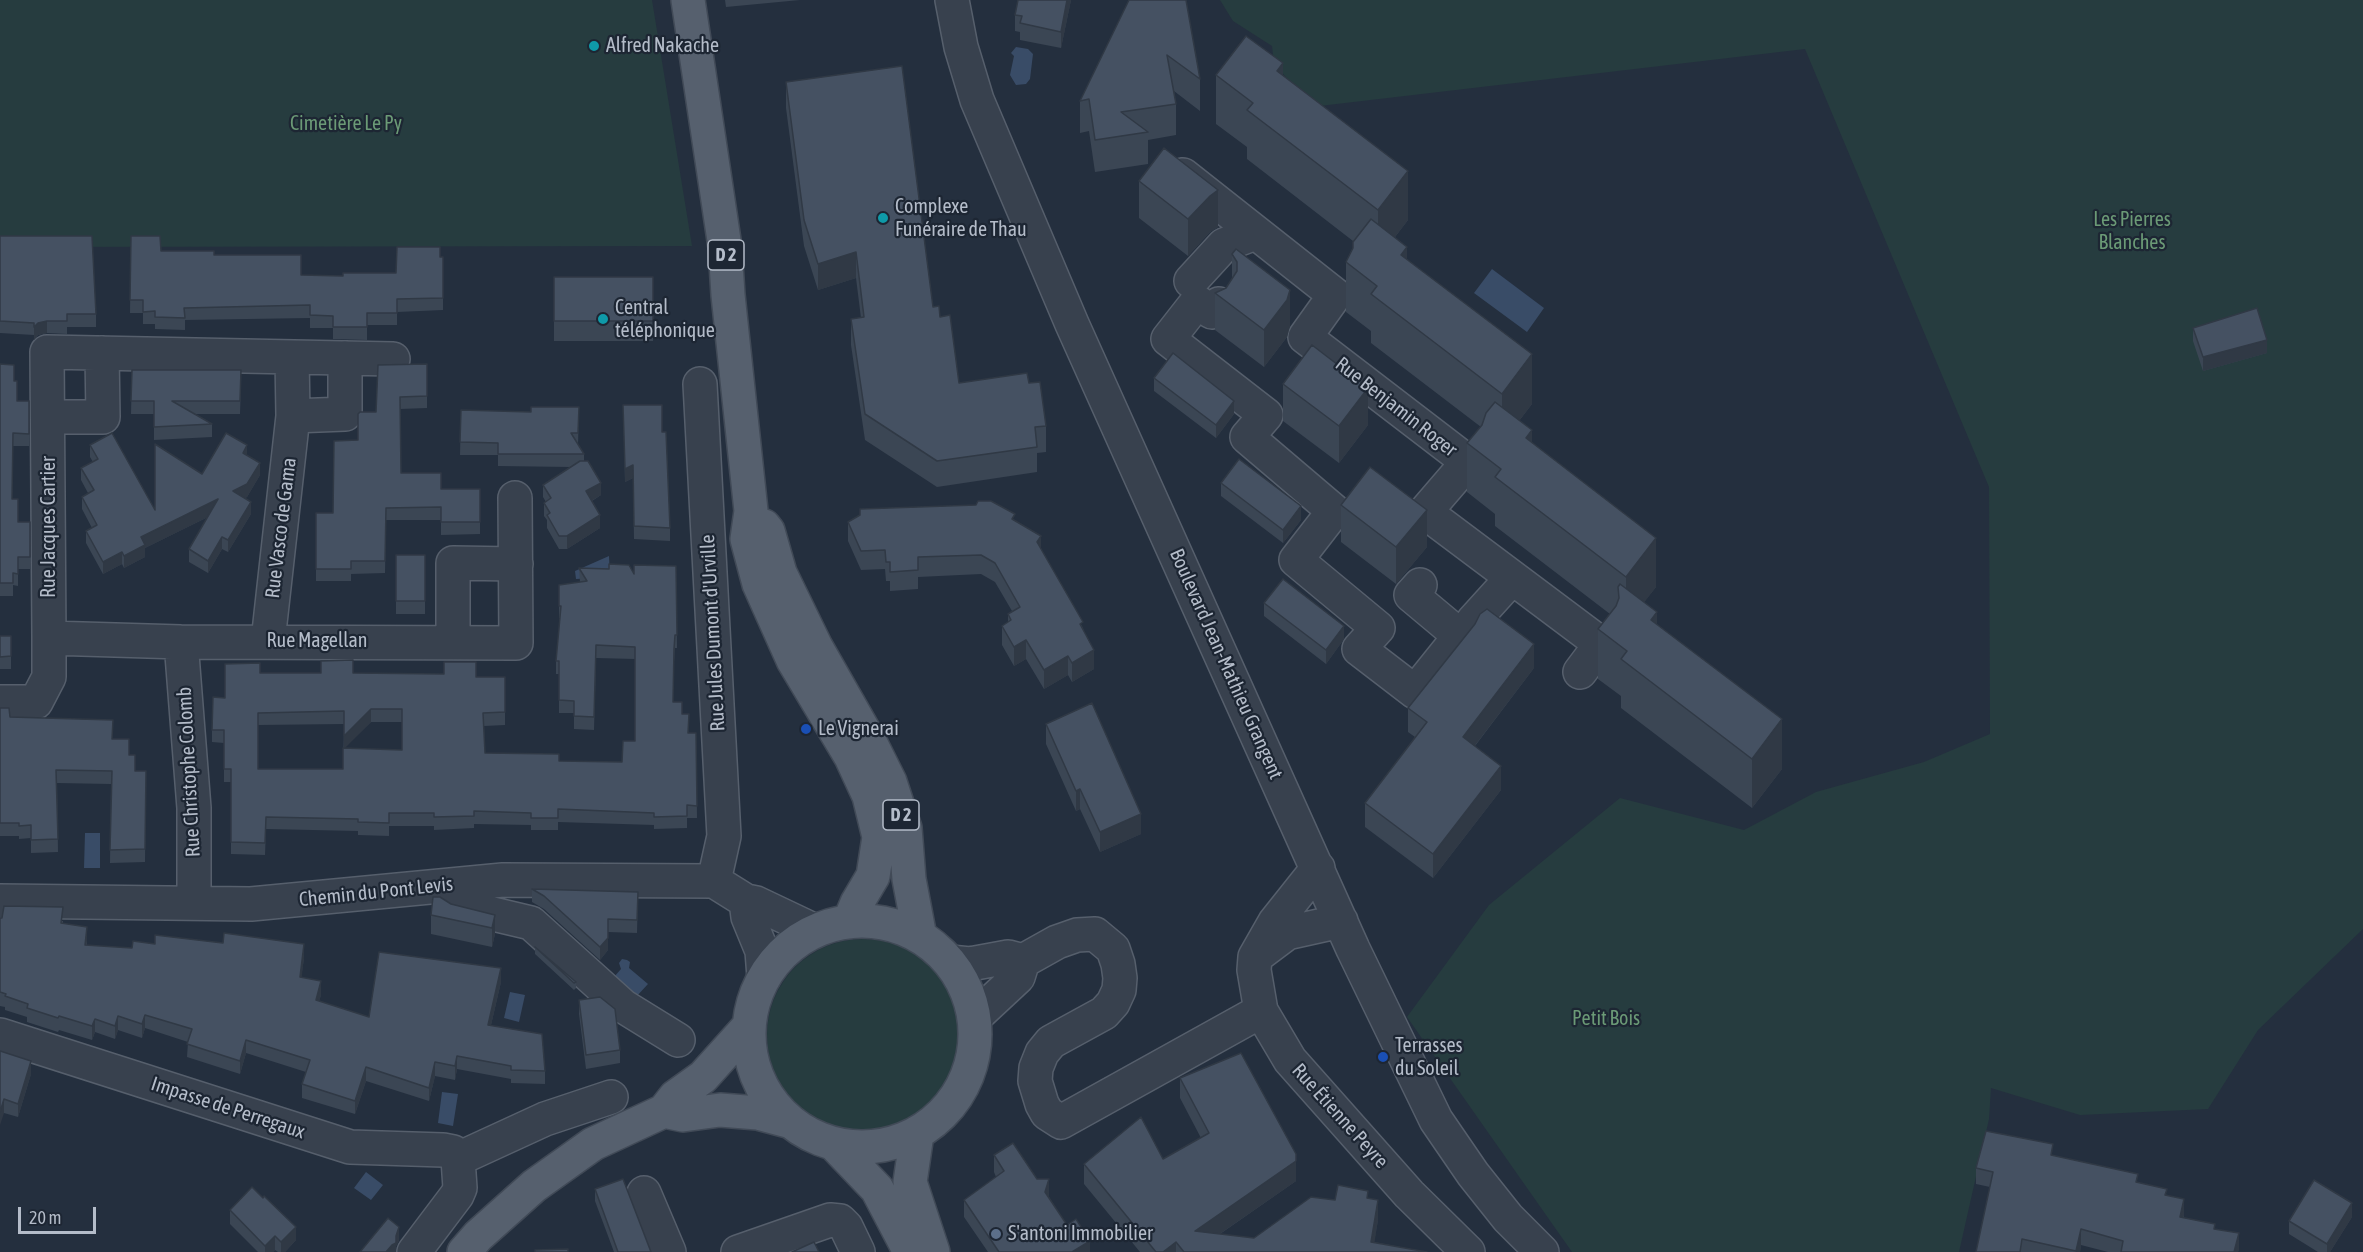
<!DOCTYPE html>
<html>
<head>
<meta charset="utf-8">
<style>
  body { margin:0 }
  #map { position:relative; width:2363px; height:1252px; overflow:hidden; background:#242f3e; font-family:"Asap Condensed",sans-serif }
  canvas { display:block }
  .scale { position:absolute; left:18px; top:1207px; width:78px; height:27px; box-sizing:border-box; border:3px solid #b4bcc9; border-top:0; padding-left:8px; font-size:18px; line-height:21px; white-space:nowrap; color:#b4bcc9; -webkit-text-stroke:4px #1d2633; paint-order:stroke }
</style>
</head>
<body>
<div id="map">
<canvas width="2363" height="1252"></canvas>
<div class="scale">20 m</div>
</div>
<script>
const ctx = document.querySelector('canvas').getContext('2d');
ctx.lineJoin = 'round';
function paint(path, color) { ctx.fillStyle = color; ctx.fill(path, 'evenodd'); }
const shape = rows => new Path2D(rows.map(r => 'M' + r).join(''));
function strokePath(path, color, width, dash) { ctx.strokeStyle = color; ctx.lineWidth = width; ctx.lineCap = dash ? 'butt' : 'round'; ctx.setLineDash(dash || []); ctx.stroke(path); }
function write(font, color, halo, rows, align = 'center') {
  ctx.font = font + ' "Asap Condensed",sans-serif'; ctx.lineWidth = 4.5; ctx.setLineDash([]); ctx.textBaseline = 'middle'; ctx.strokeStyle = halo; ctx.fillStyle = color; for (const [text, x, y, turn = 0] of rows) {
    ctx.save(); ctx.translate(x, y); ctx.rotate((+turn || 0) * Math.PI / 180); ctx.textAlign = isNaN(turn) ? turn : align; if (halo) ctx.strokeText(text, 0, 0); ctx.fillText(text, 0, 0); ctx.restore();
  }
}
paint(shape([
  [0,0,652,0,692,246,0,247],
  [1220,0,2363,0,2363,929,2258,1030,2208,1109,2080,1115,1991,1088,1989,1119,1959,1252,1572,1252,1407,1017,1489,905,1620,798,1744,830,1816,792,1924,762,1990,734,1989,487,1805,49,1311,107,1274,63,1272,46,1233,21],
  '767 1035a96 96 0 1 1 192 0a96 96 0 1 1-192 0Z'
]), '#263c3f');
paint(shape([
  [1016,47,1028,49,1033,54,1030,79,1026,84,1016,85,1010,75,1014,56,1011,53],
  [1492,269,1544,308,1527,332,1474,293],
  [609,556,610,577,576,579,575,571],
  [85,833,100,833,100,868,84,868],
  [622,959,627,960,630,962,629,968,648,984,636,997,614,977,621,969,619,963],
  [510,992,525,995,519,1022,504,1018],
  [442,1092,458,1094,453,1126,438,1123],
  [366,1172,383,1185,371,1200,354,1188]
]), '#394c67');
const minor = shape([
  [952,0,961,47,977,100,1072,324,1353,949,1436,1120,1473,1174,1508,1218,1542,1252],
  [1183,175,1335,295,1305,337,1468,462,1425,512,1601,644,1580,672],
  [1191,281,1224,245,1255,233],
  [1219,304,1212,312,1197,302,1168,339,1266,415,1247,437,1334,511,1296,560,1378,628,1359,649,1415,692,1460,636,1411,595,1420,585],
  [700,384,724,836,714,881],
  [293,416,345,414,345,358],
  [49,417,103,417,102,353],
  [1473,621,1512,578],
  [49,638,47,352,393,359],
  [268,641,293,416,292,357],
  [453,641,453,563,516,564],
  [181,642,194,808,194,903],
  [0,702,36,702,49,677,49,638,181,642,516,643,515,498],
  [1318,868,1275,922,1255,957,1287,933,1341,921],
  [440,886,455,905,531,923,623,1006,678,1040],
  [0,901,251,904,503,880,714,881,746,901],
  [1255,957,1254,970,1261,1011,1290,1060,1409,1194,1468,1252],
  [950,962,970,964,1008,957,1023,961,1057,942,1077,935,1095,934,1113,949,1118,964,1120,978,1119,990,1113,1003,1104,1013,1051,1042,1042,1053,1036,1068,1035,1081,1042,1104,1047,1113,1061,1122,1261,1011],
  [764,977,762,951,748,917,746,901,756,903,815,931],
  [975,1017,1018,977,1023,961],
  [0,1035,350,1147,443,1150,453,1152,458,1159,460,1188,457,1195,414,1252],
  [458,1159,545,1119,611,1097],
  [644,1193,669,1252],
  [738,1252,830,1220,840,1221,846,1227,858,1252]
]);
const major = shape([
  [688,0,725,247,728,295,751,511,747,539,759,584,793,660,851,757,869,796,879,837,873,876,857,903,849,922],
  [764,526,768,531,780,573,816,647,869,740,890,782,905,828,909,879,920,937],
  '749 1034a113 113 0 1 1 226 0a113 113 0 1 1-226 0Z',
  [664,1111,683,1115,720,1110,758,1113,788,1121],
  [917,1134,910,1182,933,1252],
  [834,1144,877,1189,910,1252],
  [464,1252,478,1236,534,1186,593,1144,664,1111,675,1097,703,1077,749,1026]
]);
strokePath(minor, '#565f6c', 36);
strokePath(major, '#414a57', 36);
strokePath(minor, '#38414e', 33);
strokePath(major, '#56606e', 33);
paint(shape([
  [725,0,800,0,726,7],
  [1018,0,1071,0,1061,48,1020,40,1020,32,1015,31,1015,15],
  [1129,0,1200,79,1200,111,1174,91,1176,104,1176,135,1148,140,1148,164,1095,172,1089,131,1080,133,1080,101],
  [1216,75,1283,76,1408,220,1395,237,1407,259,1532,404,1519,421,1532,443,1656,587,1644,602,1657,624,1782,769,1752,808,1621,708,1621,696,1598,679,1598,629,1610,614,1495,526,1495,514,1467,492,1467,443,1481,427,1371,343,1371,331,1346,312,1346,262,1353,250,1353,241,1247,159,1247,147,1216,124],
  [786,82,940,317,959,383,1029,383,1046,426,1046,452,1037,453,1037,472,937,487,865,440,851,345,851,319,861,318,856,278,818,290,804,246,786,108],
  [1139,181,1218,227,1210,232,1188,256,1139,218],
  [0,236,96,314,96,327,67,327,67,334,47,333,38,335,34,340,34,335,0,333],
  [131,236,161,251,214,255,301,275,343,276,396,273,443,257,443,310,397,312,397,325,367,325,367,340,333,339,333,328,310,328,310,318,185,320,185,330,155,329,155,324,143,324,143,313,130,313],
  [1232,254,1290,326,1287,337,1264,367,1215,330,1215,293,1226,288,1232,279],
  [554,277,653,277,653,341,554,341],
  [2193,328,2267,353,2203,371,2193,341],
  [0,364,14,381,17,401,29,401,29,446,13,446,12,499,18,522,30,522,30,569,18,569,18,586,13,585,13,596,0,596],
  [427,364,427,408,400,409,401,473,441,489,480,489,480,534,441,535,441,520,386,520,385,573,351,574,351,581,316,581,316,513,333,513,358,440,376,412],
  [132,370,241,383,240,414,193,414,212,424,212,437,154,440,154,414,131,414],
  [1154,378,1234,414,1216,438,1154,391],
  [1283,384,1368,425,1339,463,1283,421],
  [623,405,662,432,670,528,670,541,634,539,633,478,625,482],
  [579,407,578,446,584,454,584,461,601,495,592,501,600,528,567,549,559,549,547,528,547,520,544,516,544,503,546,502,543,497,543,485,570,467,498,466,498,455,460,455,461,410,531,412],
  [90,445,155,510,202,474,247,456,260,475,247,497,245,498,251,514,228,552,222,549,208,573,189,562,189,549,208,517,145,548,145,557,124,568,122,564,103,574,86,543,86,531,92,528,82,509,82,497,88,493,81,480,81,468,93,462,90,457],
  [1221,483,1301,520,1283,543,1221,496],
  [1341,505,1427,547,1396,584,1341,542],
  [1015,521,1041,549,1083,628,1094,669,1072,682,1068,675,1044,689,1026,659,1014,666,1002,645,1002,626,1008,622,1008,614,1012,611,995,582,981,574,918,577,918,589,890,591,890,581,886,581,885,569,861,570,848,541,848,522],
  [396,555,425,555,425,614,396,614],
  [676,566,677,648,675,648,674,662,673,702,682,714,689,733,696,733,697,818,687,818,687,828,654,829,654,825,558,822,558,830,531,830,531,825,474,824,474,828,434,830,434,826,389,826,389,836,358,835,358,831,266,829,265,855,231,854,231,782,224,782,224,743,212,742,212,730,225,698,260,673,353,673,476,677,505,677,505,725,484,726,485,753,559,761,622,762,635,741,635,659,596,658,594,730,574,729,574,713,559,713,559,674,556,674,556,661,560,618,559,618,559,585,580,582,579,568,634,574],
  [371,722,402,722,402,750,344,748],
  [344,724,343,769,258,769,258,725],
  [1264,603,1344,639,1326,664,1264,616],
  [0,636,11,636,11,669,0,669],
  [1534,668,1475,746,1501,790,1433,878,1365,827,1365,803,1415,737,1408,732,1408,708],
  [0,708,10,717,113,739,129,755,135,771,146,771,145,862,110,863,111,784,57,783,58,852,31,853,31,838,19,839,19,836,0,836],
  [1046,724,1141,834,1100,852,1080,809,1076,811,1046,744],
  [532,889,638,892,637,933,608,932,608,950,600,960,544,909,532,902],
  [431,915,495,915,495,934,492,947,431,934],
  [0,918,63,921,63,923,87,940,87,945,132,948,155,944,304,958,301,978,321,995,319,1001,369,1017,501,982,491,1025,545,1071,545,1084,511,1083,511,1079,457,1069,455,1080,435,1076,429,1101,366,1081,355,1114,302,1098,302,1084,306,1072,246,1053,240,1074,187,1057,188,1042,145,1028,142,1038,118,1030,115,1039,95,1032,92,1040,59,1030,58,1032,27,1022,27,1017,5,1010,5,1007,0,1006],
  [535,947,576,982,576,988,574,990,535,954],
  [579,1000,620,1050,620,1063,586,1069,579,1014],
  [0,1051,31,1074,18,1117,4,1113],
  [1180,1078,1296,1181,1220,1234,1254,1238,1335,1200,1368,1199,1378,1220,1374,1242,1427,1252,1140,1252,1084,1184,1084,1164,1163,1159,1201,1138,1180,1098],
  [994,1155,1037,1179,1049,1196,1049,1197,1067,1225,1090,1252,988,1252,964,1217,964,1200,996,1177,994,1172],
  [2053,1156,2138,1182,2167,1195,2184,1215,2184,1218,2215,1229,2239,1249,2238,1252,2108,1252,2081,1245,2080,1252,1976,1252,1990,1187,1976,1184,1976,1168],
  [595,1189,651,1252,614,1252,595,1201],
  [263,1198,296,1240,285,1252,278,1252,275,1250,273,1252,258,1252,230,1224,230,1210],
  [2352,1217,2330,1252,2318,1252,2289,1234,2289,1221]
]), '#3b4654');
paint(shape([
  [1067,0,1071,0,1061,48,1061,32],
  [1283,63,1283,113,1277,71],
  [1408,171,1408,220,1378,259,1378,210],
  [1218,190,1218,227,1210,232,1188,256,1188,219,1210,196],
  [1407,247,1407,296,1401,255],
  [856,252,856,278,818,290,818,264],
  [1290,290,1290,326,1287,337,1264,367,1264,330],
  [47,321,47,333,38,335,34,340,34,327,38,323],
  [2267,340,2267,353,2203,371,2203,357],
  [1532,354,1532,404,1502,443,1502,394],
  [1368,388,1368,425,1339,463,1339,426],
  [1234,401,1234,414,1216,438,1216,425],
  [1532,430,1532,480,1526,438],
  [247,445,247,458,243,453],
  [260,463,260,475,247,497,233,504,233,491],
  [633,465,633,478,625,482,625,469],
  [601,483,601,495,586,504,586,491],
  [218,499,218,512,145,548,145,557,124,568,124,556,141,537],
  [251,502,251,514,228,552,228,540],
  [1301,506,1301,520,1283,543,1283,530],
  [1427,510,1427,547,1396,584,1396,547],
  [600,515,600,528,567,549,567,536],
  [1041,536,1041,555,1037,542],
  [222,537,222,549,208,573,208,561],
  [1656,538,1656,587,1626,626,1626,577],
  [122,552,122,564,103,574,103,562],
  [1657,612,1657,661,1651,620],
  [1344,626,1344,639,1326,664,1326,650],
  [1026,640,1026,659,1014,666,1014,647],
  [1534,644,1534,668,1463,761,1463,737],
  [1094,650,1094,669,1072,682,1072,663],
  [1068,656,1068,675,1044,689,1044,670],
  [371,709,371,722,344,749,344,736],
  [1782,719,1782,769,1752,808,1752,759],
  [1501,766,1501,790,1433,878,1433,854],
  [1080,789,1080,809,1076,811,1076,791],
  [1141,814,1141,834,1100,852,1100,832],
  [495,915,495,934,492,947,492,928],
  [608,919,608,950,600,960,600,947],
  [87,927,87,940,85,958,85,945],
  [304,944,304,958,300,991,300,977],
  [501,968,501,982,488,1038,488,1025],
  [321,981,321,995,316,1013,316,1000],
  [145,1015,145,1028,142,1038,142,1024],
  [118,1016,118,1030,115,1039,115,1026],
  [95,1019,95,1032,92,1040,92,1026],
  [246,1040,246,1053,240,1074,240,1061],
  [457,1056,457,1069,455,1080,455,1066],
  [31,1061,31,1074,18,1117,18,1104],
  [435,1062,435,1076,429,1101,429,1088],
  [366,1067,366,1081,355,1114,355,1101],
  [4,1099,4,1113,0,1125,0,1112],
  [1296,1161,1296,1181,1195,1251,1195,1231],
  [1049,1179,1049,1196,1045,1209,1045,1192],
  [2184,1199,2184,1215,2180,1233,2180,1217],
  [1378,1200,1378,1220,1373,1252,1371,1242],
  [2352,1203,2352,1217,2330,1252,2327,1252,2327,1244],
  [296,1227,296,1240,285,1252,281,1252,281,1242],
  [399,1227,399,1241,396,1247,396,1252,386,1252,396,1236],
  [2081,1229,2081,1245,2080,1252,2076,1252],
  [2239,1233,2239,1249,2238,1252,2234,1252],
  [275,1236,275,1250,273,1252,265,1252,265,1246],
  [1090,1241,1090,1252,1072,1252],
  [1176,1242,1176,1252,1163,1252]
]), '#303945');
const building = shape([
  [1018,0,1067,0,1061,32,1020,23,1022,16,1015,15,1018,0],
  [1129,0,1186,0,1200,79,1167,55,1176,104,1121,112,1148,132,1095,140,1089,99,1080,101,1129,0],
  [1246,36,1283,63,1277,71,1408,171,1378,210,1247,110,1253,103,1216,75,1246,36],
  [902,66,933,307,939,306,940,317,950,315,959,383,1027,373,1029,383,1040,382,1046,426,1035,427,1037,447,937,461,865,414,851,319,864,317,856,252,818,264,804,220,786,82,902,66],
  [1164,148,1218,190,1210,196,1188,219,1139,181,1164,148],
  [1371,219,1407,247,1401,255,1532,354,1502,394,1371,294,1377,286,1346,262,1353,248,1353,242,1371,219],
  [0,236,92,236,96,314,67,314,67,321,47,321,38,323,34,327,34,323,0,321,0,236],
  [131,236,160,236,161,251,214,251,214,255,301,255,301,275,343,276,343,273,396,273,397,247,440,247,440,257,443,257,443,298,397,299,397,313,367,313,367,327,333,327,333,316,310,315,310,305,184,308,185,318,155,317,155,311,143,312,143,300,130,300,131,236],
  [1236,249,1290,290,1287,300,1264,330,1215,293,1226,288,1237,271,1237,262,1232,254,1236,249],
  [554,277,653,277,653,321,554,321,554,277],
  [2257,308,2267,340,2203,357,2193,328,2257,308],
  [1312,345,1368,388,1339,426,1283,384,1312,345],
  [1173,353,1234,401,1216,425,1154,378,1173,353],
  [0,364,14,365,14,381,17,381,17,401,29,401,29,434,13,433,12,499,18,499,18,522,30,522,30,557,18,557,18,574,13,573,13,583,0,583,0,364],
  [427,364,427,396,400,397,401,473,441,473,441,489,480,489,480,522,441,522,441,507,386,508,385,561,351,561,351,569,316,569,316,513,333,513,334,441,358,440,358,414,360,412,376,412,378,365,427,364],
  [132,370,241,370,240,401,172,401,212,424,154,427,154,401,131,401,132,370],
  [1495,402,1532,430,1526,438,1656,538,1626,577,1495,477,1501,469,1467,443,1482,425,1486,413,1495,402],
  [623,405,662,405,662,432,666,432,670,528,634,526,633,465,625,469,623,405],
  [531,407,579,407,578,433,571,433,584,454,498,454,498,443,460,442,461,410,531,412,531,407],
  [112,433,155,510,155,444,202,474,226,433,247,445,243,453,260,463,247,484,233,491,251,502,228,540,222,537,208,561,189,549,218,499,141,537,145,545,124,556,122,552,103,562,86,531,97,525,82,497,94,490,81,468,98,459,90,445,112,433],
  [1239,459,1301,506,1283,530,1221,483,1239,459],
  [580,461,588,461,601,483,586,491,600,515,567,536,559,536,547,515,550,513,544,503,551,498,543,485,580,461],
  [1370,467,1427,510,1396,547,1341,505,1370,467],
  [978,501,991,501,1015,514,1012,519,1041,536,1037,542,1083,622,1080,624,1094,650,1072,663,1068,656,1044,670,1026,640,1014,647,1002,626,1011,620,1008,614,1020,607,995,563,981,555,918,557,918,570,890,572,890,562,886,562,885,550,861,551,848,522,860,515,860,509,976,505,978,501],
  [396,555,425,555,425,601,396,601,396,555],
  [609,564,629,565,634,574,634,565,676,566,677,635,675,635,674,649,673,702,682,702,682,714,689,714,688,733,696,733,697,806,687,805,687,816,654,817,654,813,558,809,558,818,531,818,531,813,474,811,474,816,434,817,434,813,389,813,389,823,358,822,358,819,266,817,265,843,231,842,231,769,224,769,224,730,212,730,213,697,225,698,225,664,260,663,260,673,321,673,321,661,353,660,353,673,444,674,444,662,476,662,476,677,505,677,505,712,483,713,485,753,559,754,559,761,622,762,623,741,635,741,635,647,596,645,594,717,574,716,574,701,559,700,559,661,556,661,561,606,559,606,559,585,587,581,579,568,609,569,609,564],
  [371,709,402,709,402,750,343,748,343,769,258,769,258,713,344,711,344,736,371,709],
  [1283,579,1344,626,1326,650,1264,603,1283,579],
  [1620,584,1657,612,1651,620,1782,719,1752,759,1621,659,1627,651,1598,629,1616,606,1619,598,1618,587,1620,584],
  [1487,609,1534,644,1463,737,1501,766,1433,854,1365,803,1427,722,1408,708,1475,624,1480,614,1487,609],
  [0,636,11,636,11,656,0,657,0,636],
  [1092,703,1141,814,1100,832,1080,789,1076,791,1046,724,1092,703],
  [0,708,9,708,10,717,113,720,112,739,129,739,129,755,135,755,135,771,146,771,145,849,110,850,112,771,56,770,58,839,31,840,31,825,19,826,19,823,0,823,0,708],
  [532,889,638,892,637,920,608,919,608,938,600,947,544,896,532,889],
  [433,897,440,897,451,904,495,915,492,928,431,915,433,897],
  [4,906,63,907,61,923,87,927,85,945,132,948,133,941,155,944,155,935,223,943,224,933,304,944,300,977,321,981,316,1000,369,1017,379,952,501,968,488,1025,542,1034,545,1071,511,1070,511,1066,457,1056,455,1066,435,1062,429,1088,366,1067,355,1101,302,1084,310,1060,246,1040,240,1061,187,1044,192,1029,145,1015,142,1024,118,1016,115,1026,95,1019,92,1026,59,1016,58,1018,27,1008,28,1004,5,996,6,994,0,992,0,918,2,918,4,906],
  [535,947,576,982,574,983,535,947],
  [600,997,615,1009,620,1050,586,1055,579,1000,600,997],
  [0,1051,31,1061,18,1104,4,1099,0,1112,0,1051],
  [1241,1053,1296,1154,1296,1161,1195,1231,1254,1238,1311,1197,1335,1200,1338,1185,1368,1191,1367,1198,1378,1200,1371,1242,1427,1252,1184,1252,1176,1242,1163,1252,1156,1252,1084,1164,1141,1117,1163,1159,1209,1133,1180,1078,1241,1053],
  [1986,1131,2053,1144,2051,1155,2138,1174,2136,1182,2167,1189,2165,1195,2184,1199,2180,1217,2215,1224,2214,1229,2239,1233,2234,1252,2121,1252,2123,1241,2081,1229,2076,1251,2022,1239,2020,1252,1976,1252,1993,1172,1976,1168,1986,1131],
  [1013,1143,1037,1179,1049,1179,1045,1192,1067,1225,1076,1219,1090,1241,1072,1252,999,1252,964,1200,1004,1171,994,1155,1013,1143],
  [623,1179,651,1252,618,1252,595,1189,623,1179],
  [2314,1180,2352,1203,2327,1244,2289,1221,2314,1180],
  [252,1187,263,1198,264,1196,296,1227,281,1242,275,1236,265,1246,230,1210,252,1187],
  [388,1218,399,1227,396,1236,396,1243,392,1245,386,1252,360,1252,388,1218],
  [814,1242,819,1252,792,1252,814,1242],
  [568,1249,568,1252,535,1252,535,1250,568,1249]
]);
paint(building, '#455162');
strokePath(building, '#303945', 1.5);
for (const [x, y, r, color] of [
  [594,46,6,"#0f9aa8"],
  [883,218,6,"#0f9aa8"],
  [603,319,6,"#0f9aa8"],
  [806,729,6,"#1a4fb4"],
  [1383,1057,6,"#1a4fb4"],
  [996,1234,6,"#5c6f8a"]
]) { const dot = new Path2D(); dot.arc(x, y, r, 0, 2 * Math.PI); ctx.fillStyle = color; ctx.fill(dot); strokePath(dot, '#1d2633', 2); }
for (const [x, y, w] of [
  [726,255,36],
  [901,815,36]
]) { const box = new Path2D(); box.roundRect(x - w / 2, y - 15, w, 30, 4.5); ctx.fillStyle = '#1d2633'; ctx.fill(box); strokePath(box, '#b4bcc9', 1.5); }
write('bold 18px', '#b4bcc9', null, [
  ["D 2",726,255],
  ["D 2",901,815]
]);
write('20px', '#b4bcc9', '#1d2633', [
  ["Alfred Nakache",606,46],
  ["Complexe",895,207],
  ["Funéraire de Thau",895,230],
  ["Central",615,308],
  ["téléphonique",615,331],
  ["Le Vignerai",818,729],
  ["Terrasses",1395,1046],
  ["du Soleil",1395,1069],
  ["S'antoni Immobilier",1008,1234]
], 'left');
write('20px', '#6b9a76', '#1d2633', [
  ["Cimetière Le Py",346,124],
  ["Les Pierres",2132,220],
  ["Blanches",2132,243],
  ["Petit Bois",1606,1019]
]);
write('20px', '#b4bcc9', '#1d2633', [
  ["Rue Benjamin Roger",1396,407,38],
  ["Rue Jacques Cartier",49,527,-90],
  ["Rue Vasco de Gama",281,528,-83],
  ["Rue Jules Dumont d'Urville",713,633,-93],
  ["Rue Magellan",317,641],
  ["Boulevard Jean-Mathieu Grangent",1226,664,66],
  ["Rue Christophe Colomb",189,772,-93],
  ["Chemin du Pont Levis",376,892,-6],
  ["Impasse de Perregaux",228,1108,18],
  ["Rue Étienne Peyre",1340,1116,48]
]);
</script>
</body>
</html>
